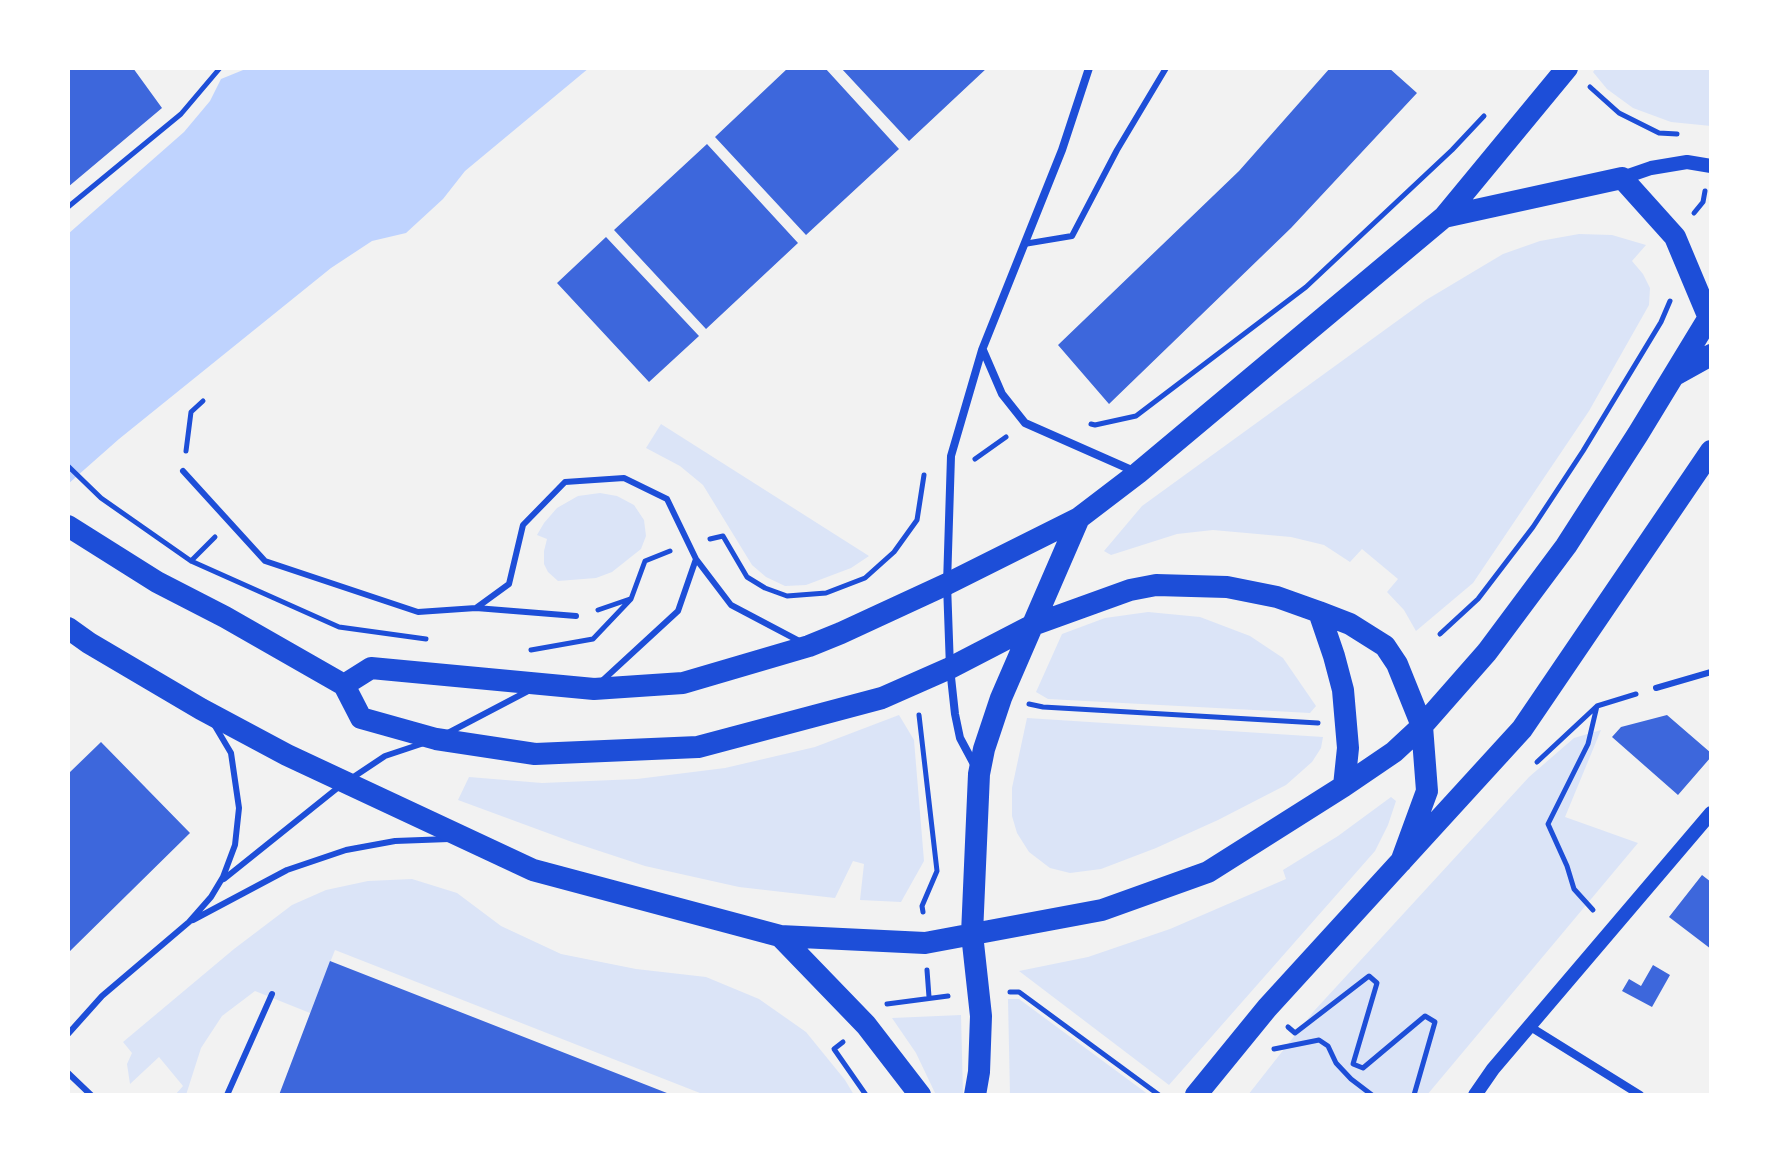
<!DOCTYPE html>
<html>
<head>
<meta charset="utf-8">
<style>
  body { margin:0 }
  #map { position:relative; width:1779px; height:1163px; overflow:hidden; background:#f2f2f2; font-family:Helvetica,sans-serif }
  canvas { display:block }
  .frame { position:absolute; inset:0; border:70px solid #fff; pointer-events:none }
</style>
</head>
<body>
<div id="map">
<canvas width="1779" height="1163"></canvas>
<div class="frame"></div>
</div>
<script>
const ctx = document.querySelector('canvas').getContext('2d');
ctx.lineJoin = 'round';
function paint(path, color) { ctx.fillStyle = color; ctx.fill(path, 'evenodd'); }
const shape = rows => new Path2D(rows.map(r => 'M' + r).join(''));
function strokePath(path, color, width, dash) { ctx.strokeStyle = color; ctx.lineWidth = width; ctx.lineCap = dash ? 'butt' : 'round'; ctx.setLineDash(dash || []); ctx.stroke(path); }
paint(shape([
  [1596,68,1711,68,1711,126,1671,122,1633,108,1607,89,1593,72],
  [1579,234,1612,235,1646,245,1632,261,1643,274,1650,288,1649,305,1589,411,1473,583,1416,631,1404,610,1387,592,1398,579,1362,549,1350,562,1324,545,1291,537,1213,530,1177,534,1111,555,1104,551,1142,506,1426,300,1503,254,1540,241],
  [661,424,869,556,851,568,806,585,785,586,766,577,752,565,703,485,680,466,646,448],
  [600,493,617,496,634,505,644,520,646,536,641,549,612,572,596,578,558,581,548,572,544,564,544,551,547,539,537,535,544,523,557,508,578,496],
  [1148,612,1200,617,1250,636,1283,658,1316,706,1310,713,1048,699,1036,692,1062,634,1105,618],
  [899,715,914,740,924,861,901,902,860,900,864,864,853,861,835,898,739,887,645,866,572,842,458,800,469,777,542,783,637,779,725,768,815,747],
  [1027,718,1323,737,1321,748,1312,762,1286,785,1218,820,1156,848,1101,869,1070,873,1050,868,1029,852,1017,833,1012,816,1012,788],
  [1601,730,1565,817,1638,843,1427,1095,1248,1095,1314,1011,1529,777,1574,738],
  [1391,797,1396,801,1388,825,1375,851,1169,1085,1019,971,1088,957,1170,929,1286,879,1283,870,1338,836],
  [412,879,457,893,501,926,561,954,636,969,706,977,759,999,806,1032,845,1080,854,1095,705,1095,335,950,310,1013,255,991,222,1016,201,1048,186,1095,175,1095,183,1086,159,1057,130,1084,127,1064,132,1053,123,1042,234,949,292,905,326,890,368,881],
  [1008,999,1019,999,1149,1095,1010,1095],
  [961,1015,963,1095,936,1095,916,1053,892,1018]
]), '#dbe4f7');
paint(shape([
  [248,68,589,68,465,171,443,199,406,233,372,241,331,268,119,439,68,484,68,234,184,132,210,101,221,79]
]), '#bfd3fe');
paint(shape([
  [68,68,133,68,162,108,68,187],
  [788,68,825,68,899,149,806,235,715,137],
  [841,68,987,68,909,141],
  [1330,68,1389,68,1417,93,1291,228,1109,404,1058,345,1239,171],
  [707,144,798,243,706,329,614,230],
  [606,237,699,336,649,382,557,283],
  [1667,715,1711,753,1711,757,1678,795,1612,737,1621,727],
  [101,742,190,833,68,953,68,774],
  [1702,875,1711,882,1711,949,1669,917],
  [330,961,672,1095,279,1095],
  [1653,965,1670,975,1652,1007,1622,991,1629,979,1641,986]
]), '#3d67dc');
strokePath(shape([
  [1590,87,1619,113,1659,133,1677,134],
  [68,207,181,114,220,68],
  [1694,213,1703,202,1705,191],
  [1091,424,1095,425,1136,416,1306,287,1452,150,1484,116],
  [186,451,191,412,203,401],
  [975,459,1006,437],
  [68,466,101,498,191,561,339,627,426,639],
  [710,539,723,536,747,577,765,588,787,596,826,593,865,578,894,552,917,520,924,475],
  [191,561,215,537],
  [598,610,630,599],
  [1440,634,1478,599,1533,527,1583,451,1661,322,1670,301],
  [531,650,593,639,631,599,645,561,670,551],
  [1029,704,1043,707,1318,723],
  [919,715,937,871,922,906,923,912],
  [1537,762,1597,706,1636,694],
  [1593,910,1574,889,1567,866,1548,824,1588,744,1597,706],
  [927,970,929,997],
  [1010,992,1019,992,1159,1095],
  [887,1004,948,996],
  [1288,1027,1295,1033,1369,976,1377,983,1353,1064,1363,1068,1425,1016,1435,1022,1414,1095],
  [843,1042,834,1049,866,1095],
  [1274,1049,1319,1040,1328,1046,1336,1063,1351,1079,1372,1095]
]), '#1d4ed8', 5);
strokePath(shape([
  [1024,244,1072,236,1117,150,1166,68],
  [183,471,265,561,418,612,476,608,509,584,523,525,565,482,624,478,667,499,696,559],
  [476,608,576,616],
  [602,681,678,611,696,559,731,605,803,643],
  [1656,688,1711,672],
  [446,734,528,691],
  [349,780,385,756,424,743],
  [224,879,340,786],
  [193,920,287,870,346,850,395,841,449,839],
  [68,1034,102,996,189,922,211,897,223,877,235,845,239,808,231,753,215,726],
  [68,1073,91,1095],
  [227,1095,272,994]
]), '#1d4ed8', 6);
strokePath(shape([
  [983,350,1002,394,1025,423,1136,472],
  [975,766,960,738,955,714,950,668,947,584,951,456,982,350,1062,150,1089,68],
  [1529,1026,1640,1095]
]), '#1d4ed8', 8);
strokePath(shape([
  [1622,178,1651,168,1687,162,1711,166],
  [1475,1095,1493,1069,1711,813]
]), '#1d4ed8', 14);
strokePath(shape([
  [1444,217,1622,178,1675,237,1709,318],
  [1675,375,1711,355],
  [68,526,157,582,225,617,344,685],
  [1319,612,1334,656,1343,690,1348,748,1344,786],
  [68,628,89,643,201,709,287,755,533,870,780,936,925,943,1102,910,1208,872,1344,786,1394,752,1422,726,1487,652,1566,546,1638,434,1711,314],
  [344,685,371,668,594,689,683,683,809,646,841,633,947,584,1079,518,1138,473,1444,217,1567,68],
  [344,685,361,718,436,739,535,754,698,747,882,698,950,668,1033,625,1130,590,1156,585,1227,587,1277,597,1319,612,1350,624,1385,646,1397,664,1422,726,1427,791,1401,862],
  [780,936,866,1025,920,1095],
  [975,1095,979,1072,981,1016,972,934,979,774,984,749,1001,698,1079,518],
  [1196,1095,1267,1008,1522,729,1711,451]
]), '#1d4ed8', 22);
</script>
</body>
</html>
